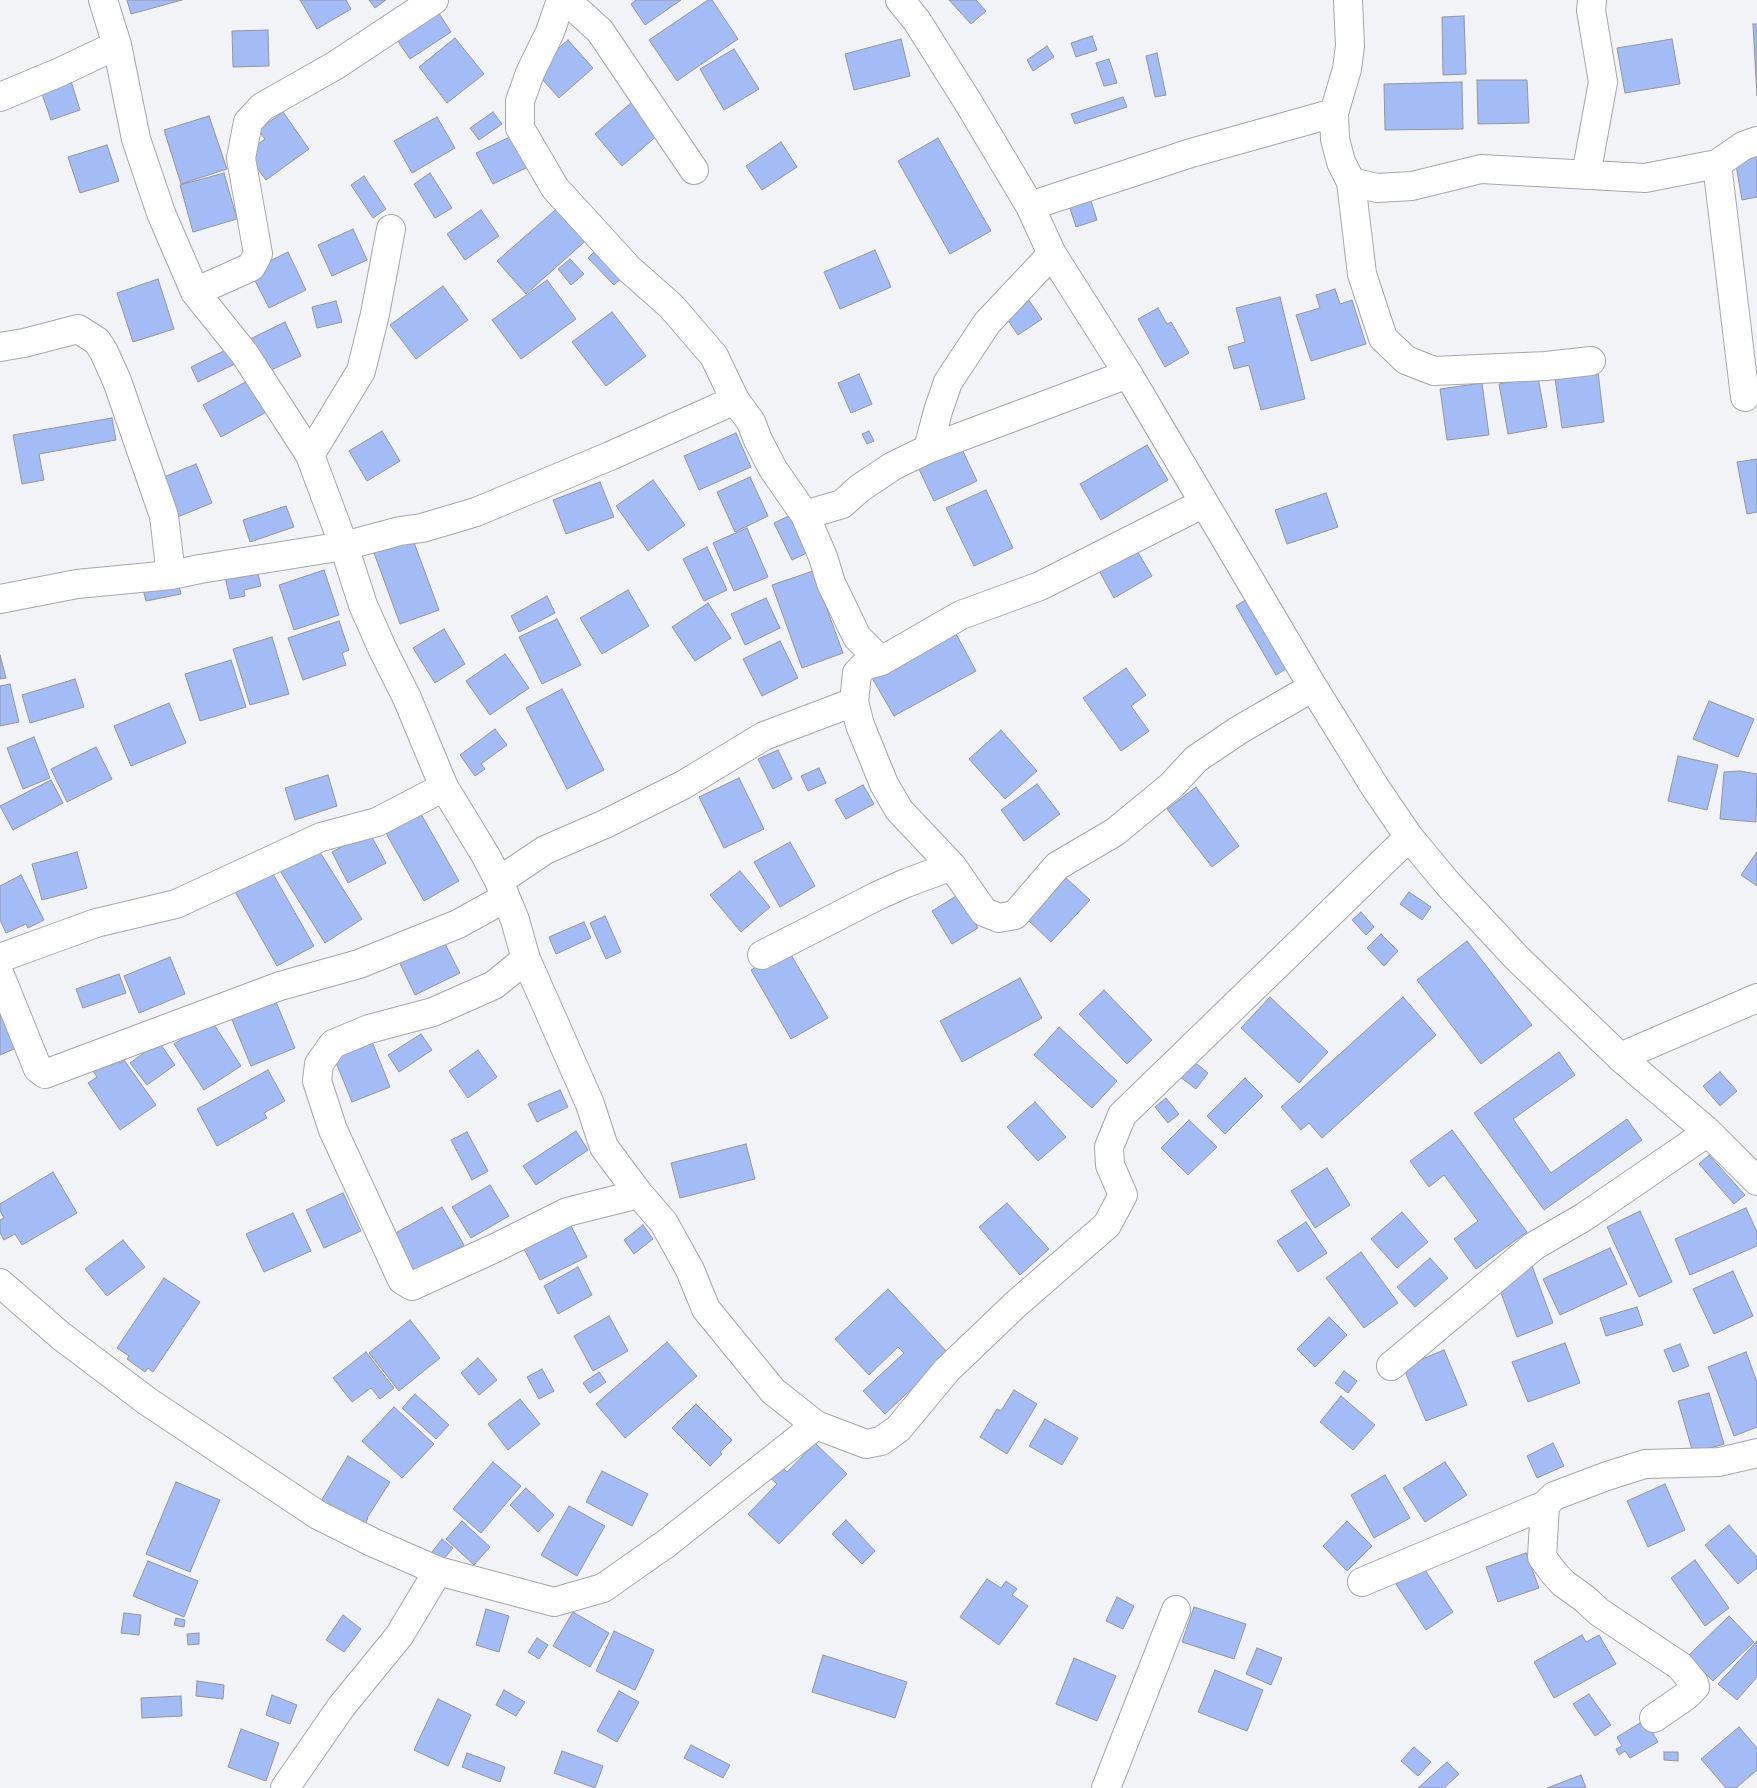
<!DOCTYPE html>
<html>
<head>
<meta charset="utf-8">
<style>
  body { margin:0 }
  canvas { display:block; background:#f2f3f7 }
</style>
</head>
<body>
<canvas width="1757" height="1788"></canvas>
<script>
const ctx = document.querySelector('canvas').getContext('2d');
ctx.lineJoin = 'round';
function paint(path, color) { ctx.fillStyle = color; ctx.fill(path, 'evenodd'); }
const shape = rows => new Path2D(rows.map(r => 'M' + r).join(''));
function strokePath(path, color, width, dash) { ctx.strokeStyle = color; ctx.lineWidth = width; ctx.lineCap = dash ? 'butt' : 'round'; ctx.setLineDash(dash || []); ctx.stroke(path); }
const building = shape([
  [127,0,182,0,131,14,127,0],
  [300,0,346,0,351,9,317,29,300,0],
  [369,0,386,0,375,8,369,0],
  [636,0,681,0,645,25,631,4,636,0],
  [708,0,712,0,738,39,677,81,649,40,708,0],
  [949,0,976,0,986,11,971,24,949,0],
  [433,4,451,32,410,59,391,31,433,4],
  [1464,16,1466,74,1443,75,1442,17,1464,16],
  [1753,24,1757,24,1757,96,1753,24],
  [268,30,269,66,233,67,232,31,268,30],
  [1092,36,1097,50,1076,57,1071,43,1092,36],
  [455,38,484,74,447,103,419,67,455,38],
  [901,39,910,76,854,90,845,54,901,39],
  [1672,39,1680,84,1625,93,1617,48,1672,39],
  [568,40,593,68,559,98,534,70,568,40],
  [1047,46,1054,57,1033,71,1027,60,1047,46],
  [734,49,759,89,724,110,700,69,734,49],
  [1157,53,1166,95,1155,97,1146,56,1157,53],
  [1109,59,1117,83,1104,86,1096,63,1109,59],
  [1477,80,1527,80,1529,123,1478,124,1477,80],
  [71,81,80,110,51,120,41,91,71,81],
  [1462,82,1463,129,1385,130,1384,84,1462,82],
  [1123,97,1127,107,1075,124,1071,114,1123,97],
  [632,102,659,134,622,166,595,134,632,102],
  [283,112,309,149,266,180,246,153,265,139,258,130,283,112],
  [493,112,502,124,479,140,470,128,493,112],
  [209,116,227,169,181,184,164,130,209,116],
  [437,117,455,148,412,173,394,141,437,117],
  [516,134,530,166,493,184,476,153,516,134],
  [938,138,991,231,950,254,898,161,938,138],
  [781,142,797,167,762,190,746,166,781,142],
  [107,145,119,181,80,193,68,157,107,145],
  [1757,156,1757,197,1742,200,1735,159,1757,156],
  [224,173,237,219,193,232,180,185,224,173],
  [430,173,452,208,435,218,414,184,430,173],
  [364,176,386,209,373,218,351,185,364,176],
  [1089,195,1097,220,1076,227,1068,202,1089,195],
  [562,204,591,236,526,294,497,261,562,204],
  [481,210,499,236,465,260,447,234,481,210],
  [353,229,367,260,332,276,318,245,353,229],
  [600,246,626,274,614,285,588,258,600,246],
  [875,250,891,287,840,309,824,272,875,250],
  [288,252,306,290,269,308,250,271,288,252],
  [570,259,584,274,571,285,558,269,570,259],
  [158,279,174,329,133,342,117,293,158,279],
  [547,280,576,319,521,359,492,320,547,280],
  [443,286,468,320,416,359,390,325,443,286],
  [1335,289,1340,304,1352,300,1366,344,1311,361,1296,315,1320,308,1316,295,1335,289],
  [1280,297,1305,399,1261,410,1249,365,1234,369,1228,347,1245,342,1236,308,1280,297],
  [1028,299,1042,319,1018,335,1005,316,1028,299],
  [336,301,342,322,317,328,312,307,336,301],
  [1158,308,1167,324,1171,322,1189,353,1165,367,1138,319,1158,308],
  [612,312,646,356,606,386,572,342,612,312],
  [285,322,301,356,267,372,250,339,285,322],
  [234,346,241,361,198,382,191,367,234,346],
  [1598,372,1604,422,1562,428,1555,378,1598,372],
  [859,374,872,404,851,413,838,383,859,374],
  [1538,377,1547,427,1508,434,1499,384,1538,377],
  [253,378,270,410,221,437,203,405,253,378],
  [1482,383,1489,435,1447,440,1440,389,1482,383],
  [112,418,116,440,39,454,44,480,22,484,13,435,112,418],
  [382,431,400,461,367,481,349,451,382,431],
  [869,431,874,441,867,444,862,434,869,431],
  [736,433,751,467,699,490,684,456,736,433],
  [960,445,977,481,934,501,917,465,960,445],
  [1147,445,1168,480,1101,520,1080,484,1147,445],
  [1757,459,1757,512,1747,514,1737,462,1757,459],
  [196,464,212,503,175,518,159,479,196,464],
  [750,477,768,516,735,532,717,492,750,477],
  [653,480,685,525,648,551,616,506,653,480],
  [600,482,614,517,566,534,553,500,600,482],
  [986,490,1013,548,974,566,946,508,986,490],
  [1326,493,1338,527,1287,544,1275,510,1326,493],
  [286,506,294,527,250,542,243,520,286,506],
  [793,514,811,551,792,560,774,523,793,514],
  [747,528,768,577,734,591,713,543,747,528],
  [412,537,439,610,400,624,373,550,412,537],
  [1133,544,1152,576,1114,598,1096,565,1133,544],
  [707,547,727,590,704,601,683,559,707,547],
  [257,570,261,586,244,590,245,596,230,599,225,577,257,570],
  [324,570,339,615,294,630,279,585,324,570],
  [813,571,843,653,802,668,772,585,813,571],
  [178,582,181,594,146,601,143,589,178,582],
  [628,590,649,626,602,654,580,618,628,590],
  [547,596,555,613,519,632,511,616,547,596],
  [1250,597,1291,666,1276,675,1236,606,1250,597],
  [766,598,780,628,745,645,731,614,766,598],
  [708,603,731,638,695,661,672,627,708,603],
  [557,619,581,665,542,684,519,637,557,619],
  [339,621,349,650,342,653,346,665,303,680,288,638,339,621],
  [444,629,465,664,435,683,413,648,444,629],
  [954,630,976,671,894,716,871,676,954,630],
  [272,637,289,694,250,705,233,649,272,637],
  [780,641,798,678,762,696,743,659,780,641],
  [505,654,529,688,490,715,466,681,505,654],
  [0,655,6,678,0,679,0,655],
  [231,660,246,707,200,721,185,674,231,660],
  [1126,668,1146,695,1131,706,1149,731,1121,751,1083,698,1126,668],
  [75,679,84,707,30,723,22,695,75,679],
  [10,684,19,722,0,726,0,686,10,684],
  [562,689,604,770,567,789,526,708,562,689],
  [1709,701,1754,719,1738,757,1693,739,1709,701],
  [169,703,186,743,131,766,114,726,169,703],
  [495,729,507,745,481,764,485,769,475,776,460,755,495,729],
  [1001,730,1037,771,1005,799,969,759,1001,730],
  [34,737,50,778,23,789,7,748,34,737],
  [96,747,112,779,67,802,51,769,96,747],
  [778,750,792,779,773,789,758,759,778,750],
  [1678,756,1718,765,1707,810,1668,801,1678,756],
  [819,768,826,783,808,791,801,776,819,768],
  [1740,771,1757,774,1756,822,1720,819,1724,772,1740,771],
  [328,775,337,806,295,820,285,788,328,775],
  [739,778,764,829,724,848,699,797,739,778],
  [51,780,63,803,13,830,0,806,51,780],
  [1037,784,1060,814,1024,841,1001,810,1037,784],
  [863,785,874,804,846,819,835,800,863,785],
  [1196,787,1239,846,1212,867,1167,809,1196,787],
  [417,807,459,881,424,901,382,826,417,807],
  [369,832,386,863,348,883,332,852,369,832],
  [790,842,815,886,780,907,754,862,790,842],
  [314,843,362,919,325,943,277,866,314,843],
  [77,852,87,888,42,900,32,864,77,852],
  [1757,852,1757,886,1741,875,1757,852],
  [269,867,314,946,277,966,233,888,269,867],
  [740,871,770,907,741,932,710,895,740,871],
  [21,875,44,920,28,928,26,924,6,933,0,920,0,886,21,875],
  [1065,877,1090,900,1051,942,1026,918,1065,877],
  [1409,892,1431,907,1422,920,1400,904,1409,892],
  [958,895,978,928,952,944,932,911,958,895],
  [1361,912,1374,927,1366,935,1352,920,1361,912],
  [605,916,621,952,606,959,590,923,605,916],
  [584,922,591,938,556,954,549,937,584,922],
  [440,934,460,973,415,995,396,955,440,934],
  [1381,934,1398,951,1384,966,1367,948,1381,934],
  [1467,941,1532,1025,1481,1064,1417,980,1467,941],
  [787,948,828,1018,791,1039,751,970,787,948],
  [170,957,185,994,139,1013,124,976,170,957],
  [119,974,126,993,83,1008,76,989,119,974],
  [1020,978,1042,1018,962,1062,940,1021,1020,978],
  [1104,990,1152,1040,1127,1064,1079,1014,1104,990],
  [274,997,295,1048,251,1066,228,1010,274,997],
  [1270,997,1328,1052,1299,1083,1241,1028,1270,997],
  [1403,997,1436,1035,1322,1138,1309,1123,1301,1130,1281,1107,1403,997],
  [0,998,21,1046,0,1055,0,998],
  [211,1020,241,1066,204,1090,174,1044,211,1020],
  [1059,1027,1117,1081,1092,1108,1034,1055,1059,1027],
  [421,1034,432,1050,399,1072,388,1055,421,1034],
  [371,1039,390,1087,352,1102,333,1055,371,1039],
  [159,1042,175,1065,147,1085,130,1063,159,1042],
  [478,1050,497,1077,468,1098,449,1071,478,1050],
  [1559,1052,1575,1075,1513,1119,1551,1173,1627,1119,1642,1140,1544,1210,1474,1113,1559,1052],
  [115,1055,120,1063,124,1060,156,1105,120,1130,88,1083,97,1077,93,1071,115,1055],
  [1192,1060,1208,1073,1196,1089,1180,1077,1192,1060],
  [268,1070,285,1101,264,1113,267,1118,217,1146,197,1109,268,1070],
  [1720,1072,1737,1091,1720,1106,1703,1086,1720,1072],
  [1245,1078,1263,1096,1225,1134,1207,1116,1245,1078],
  [560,1090,568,1107,537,1122,528,1104,560,1090],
  [1166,1098,1179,1114,1168,1123,1155,1107,1166,1098],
  [1035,1102,1066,1137,1038,1161,1007,1127,1035,1102],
  [1189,1120,1217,1147,1188,1175,1161,1148,1189,1120],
  [1452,1130,1527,1232,1476,1269,1454,1239,1478,1221,1444,1175,1429,1187,1410,1161,1452,1130],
  [576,1131,588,1150,536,1185,523,1166,576,1131],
  [467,1132,488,1171,472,1180,451,1140,467,1132],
  [746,1144,755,1179,680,1198,671,1163,746,1144],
  [1709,1155,1745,1195,1734,1204,1699,1164,1709,1155],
  [1327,1168,1350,1205,1315,1228,1291,1191,1327,1168],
  [53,1172,77,1213,22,1245,15,1234,4,1240,0,1233,0,1220,4,1218,0,1211,0,1204,53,1172],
  [490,1185,509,1216,471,1238,452,1207,490,1185],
  [343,1193,361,1231,324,1248,306,1210,343,1193],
  [1007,1203,1049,1249,1020,1275,979,1227,1007,1203],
  [442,1207,464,1245,413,1273,392,1235,442,1207],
  [1746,1208,1757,1232,1757,1246,1690,1275,1675,1239,1746,1208],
  [1640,1211,1672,1282,1639,1297,1607,1227,1640,1211],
  [1402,1212,1428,1242,1397,1268,1371,1239,1402,1212],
  [293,1213,311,1251,264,1272,246,1234,293,1213],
  [569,1222,587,1257,540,1280,522,1245,569,1222],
  [1306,1222,1327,1253,1298,1272,1277,1241,1306,1222],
  [643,1225,653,1239,634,1254,624,1240,643,1225],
  [123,1240,145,1267,107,1296,85,1269,123,1240],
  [1610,1248,1627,1284,1560,1315,1543,1279,1610,1248],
  [1361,1252,1398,1303,1364,1328,1326,1278,1361,1252],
  [1430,1258,1448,1278,1415,1307,1397,1287,1430,1258],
  [1532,1266,1553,1323,1517,1337,1496,1279,1532,1266],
  [578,1267,592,1295,558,1314,544,1286,578,1267],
  [1733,1271,1753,1316,1714,1334,1693,1289,1733,1271],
  [164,1278,200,1302,153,1372,148,1368,145,1372,127,1359,129,1356,117,1348,164,1278],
  [888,1289,949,1354,885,1414,863,1391,904,1353,898,1347,869,1375,835,1339,888,1289],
  [1637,1307,1643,1325,1606,1336,1600,1318,1637,1307],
  [609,1316,628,1351,593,1371,574,1336,609,1316],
  [1329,1317,1347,1335,1315,1367,1297,1349,1329,1317],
  [410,1320,440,1358,399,1391,369,1353,410,1320],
  [667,1342,697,1376,625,1438,596,1404,667,1342],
  [1565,1343,1580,1383,1528,1402,1512,1362,1565,1343],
  [1680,1344,1689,1366,1673,1372,1664,1350,1680,1344],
  [1444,1350,1467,1405,1426,1421,1403,1367,1444,1350],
  [366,1352,394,1388,380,1399,371,1388,352,1402,333,1378,366,1352],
  [1746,1352,1757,1382,1757,1427,1734,1436,1708,1367,1746,1352],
  [478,1358,497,1380,479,1395,461,1373,478,1358],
  [542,1369,554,1391,539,1399,527,1377,542,1369],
  [1344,1371,1357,1381,1348,1393,1335,1383,1344,1371],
  [599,1372,606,1382,590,1393,583,1383,599,1372],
  [1014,1390,1037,1404,1007,1454,980,1437,997,1409,1001,1411,1014,1390],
  [1709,1393,1724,1444,1693,1453,1678,1401,1709,1393],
  [415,1394,449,1425,436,1439,402,1408,415,1394],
  [1341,1396,1375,1425,1353,1450,1320,1422,1341,1396],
  [520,1399,540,1424,508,1450,488,1424,520,1399],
  [696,1404,732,1440,720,1452,722,1454,710,1466,672,1428,696,1404],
  [394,1407,434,1444,402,1478,362,1441,394,1407],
  [1045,1419,1078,1438,1062,1465,1029,1446,1045,1419],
  [815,1443,847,1474,779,1544,748,1514,777,1484,768,1476,780,1465,787,1472,815,1443],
  [1553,1443,1564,1466,1537,1478,1527,1456,1553,1443],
  [348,1456,390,1482,367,1518,368,1518,364,1527,321,1501,348,1456],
  [493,1462,521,1486,481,1533,453,1509,493,1462],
  [1445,1462,1467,1495,1425,1522,1403,1488,1445,1462],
  [602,1471,648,1494,632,1526,586,1502,602,1471],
  [1385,1475,1410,1518,1374,1538,1351,1495,1385,1475],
  [176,1482,220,1500,190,1572,146,1554,176,1482],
  [1665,1484,1685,1530,1648,1547,1627,1501,1665,1484],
  [526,1488,554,1515,538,1532,510,1505,526,1488],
  [569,1506,605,1526,577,1576,541,1555,569,1506],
  [846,1520,875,1551,862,1564,832,1534,846,1520],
  [462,1521,490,1547,474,1565,446,1539,462,1521],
  [1347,1521,1372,1546,1347,1571,1323,1546,1347,1521],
  [1729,1525,1757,1557,1757,1568,1738,1584,1705,1545,1729,1525],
  [442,1539,453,1548,442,1561,432,1552,442,1539],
  [1526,1553,1539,1588,1498,1602,1486,1567,1526,1553],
  [1695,1560,1729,1608,1705,1626,1671,1578,1695,1560],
  [148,1561,198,1581,184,1617,133,1596,148,1561],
  [1423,1567,1453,1612,1426,1630,1396,1584,1423,1567],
  [987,1579,1001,1588,1006,1581,1017,1589,1012,1595,1028,1606,999,1645,960,1617,987,1579],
  [1117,1597,1134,1606,1123,1629,1106,1621,1117,1597],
  [1194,1607,1246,1624,1234,1659,1182,1642,1194,1607],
  [486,1609,509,1616,499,1652,476,1645,486,1609],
  [573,1612,609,1633,590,1667,553,1646,573,1612],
  [124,1613,141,1615,139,1635,121,1633,124,1613],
  [343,1615,361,1629,344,1652,326,1640,343,1615],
  [1729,1616,1754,1642,1713,1681,1688,1656,1729,1616],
  [176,1618,185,1620,184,1627,174,1625,176,1618],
  [614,1631,654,1650,635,1690,596,1671,614,1631],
  [199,1633,199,1644,188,1645,187,1634,199,1633],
  [1582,1635,1586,1642,1599,1635,1616,1664,1554,1698,1534,1662,1582,1635],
  [537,1638,548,1645,539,1659,528,1652,537,1638],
  [1757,1641,1757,1677,1737,1700,1718,1684,1757,1641],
  [1257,1648,1282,1658,1271,1685,1246,1674,1257,1648],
  [823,1655,907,1682,895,1718,812,1692,823,1655],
  [1074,1658,1116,1676,1097,1721,1056,1704,1074,1658],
  [1215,1670,1263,1690,1247,1731,1198,1712,1215,1670],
  [197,1681,224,1685,223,1699,196,1696,197,1681],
  [504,1690,525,1702,516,1716,496,1705,504,1690],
  [619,1691,639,1702,617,1742,597,1731,619,1691],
  [1589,1694,1611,1725,1595,1736,1573,1704,1589,1694],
  [272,1695,297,1705,290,1724,266,1715,272,1695],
  [181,1696,182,1716,142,1718,141,1698,181,1696],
  [438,1699,471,1715,448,1766,414,1750,438,1699],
  [1645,1720,1658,1742,1630,1758,1625,1751,1619,1755,1616,1749,1622,1746,1617,1737,1645,1720],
  [1739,1727,1757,1748,1757,1770,1736,1788,1726,1788,1701,1759,1739,1727],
  [241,1729,279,1743,266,1781,228,1767,241,1729],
  [691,1745,730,1765,723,1778,684,1758,691,1745],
  [1414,1747,1431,1762,1418,1776,1401,1761,1414,1747],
  [562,1751,603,1766,595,1788,554,1773,562,1751],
  [1664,1752,1678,1752,1678,1761,1664,1760,1664,1752],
  [467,1753,505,1767,500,1782,462,1767,467,1753],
  [1447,1762,1459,1774,1444,1788,1418,1788,1447,1762],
  [1581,1775,1586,1788,1547,1788,1581,1775]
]);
paint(building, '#a3bcf5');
strokePath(building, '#95969a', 1);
const minor = shape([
  [103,0,117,45,136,139,161,213,195,292,244,353,310,455,344,546,363,605,382,648,407,698,444,787,486,856,499,881,515,920,526,959,590,1104,604,1147,639,1194,664,1223,690,1270,706,1309,773,1391,816,1425,667,1543,603,1588,554,1602,438,1571],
  [561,0,550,32,530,73,520,101,520,128,555,188,629,269,671,306,714,356,735,400],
  [566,0,600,31,694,170],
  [900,0,917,21,968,102,1030,206,1052,254,1128,374,1313,687,1375,787,1409,837,1448,884,1517,958,1620,1057,1708,1132,1757,1181],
  [1348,0,1350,46,1347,69,1334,113,1335,139,1341,162,1351,182,1362,274,1383,338,1406,360,1434,371,1546,366,1591,361],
  [0,97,60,72,117,45],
  [1717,164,1745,397],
  [1586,175,1603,82,1591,10,1592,0],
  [1351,182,1377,188,1412,186,1481,169,1645,178,1717,164,1743,146,1757,141],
  [1030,206,1191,153,1334,113],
  [195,292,251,267,258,254,241,158,248,122,262,107,336,65,434,0],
  [0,347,24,343,78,329,97,341,104,352,117,381,164,516,171,575],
  [928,449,938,411,948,382,987,323,1052,254],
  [310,455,361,371,375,314,391,229],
  [805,515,842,504,860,488,893,466,928,449,1128,374],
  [0,599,77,584,171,575,200,569,344,546,400,531,422,528,476,512,610,456,735,400,751,422,758,440,773,469,805,515,823,557,831,583,857,637,881,661,864,666,857,673,854,702,860,725,884,784,899,810,952,866],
  [881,661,961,615,1040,586,1204,503],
  [499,881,545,850,605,824,683,785,764,736,854,702],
  [762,955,877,896,906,883,952,866,984,912,999,918,1015,915,1057,866,1115,832,1172,785,1196,759,1239,730,1313,687],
  [0,958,96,923,176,904,321,837,377,822,444,787],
  [526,959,494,985,433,1012,369,1029,333,1044,319,1064,317,1081,333,1130,402,1280,412,1286,495,1248,567,1212,639,1194],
  [0,975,38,1069,45,1074,280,986,359,964,458,924,505,898],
  [1620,1057,1757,998],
  [0,1283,61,1336,147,1401,318,1515,372,1542,438,1571,399,1636,341,1707,285,1788],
  [1391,1366,1534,1246,1584,1217,1708,1132],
  [816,1425,866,1444,881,1441,898,1429,947,1370,1016,1304,1107,1225,1123,1195,1110,1165,1109,1147,1122,1115,1409,837],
  [1362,1582,1545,1505],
  [1654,1718,1686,1696,1695,1687,1694,1683,1680,1666,1599,1612,1585,1599,1563,1583,1553,1572,1542,1557,1545,1505,1554,1496,1607,1476,1645,1464,1719,1462,1757,1453],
  [1106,1788,1176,1610]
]);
strokePath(minor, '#a5a7aa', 30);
strokePath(minor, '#fff', 28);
</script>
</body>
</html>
